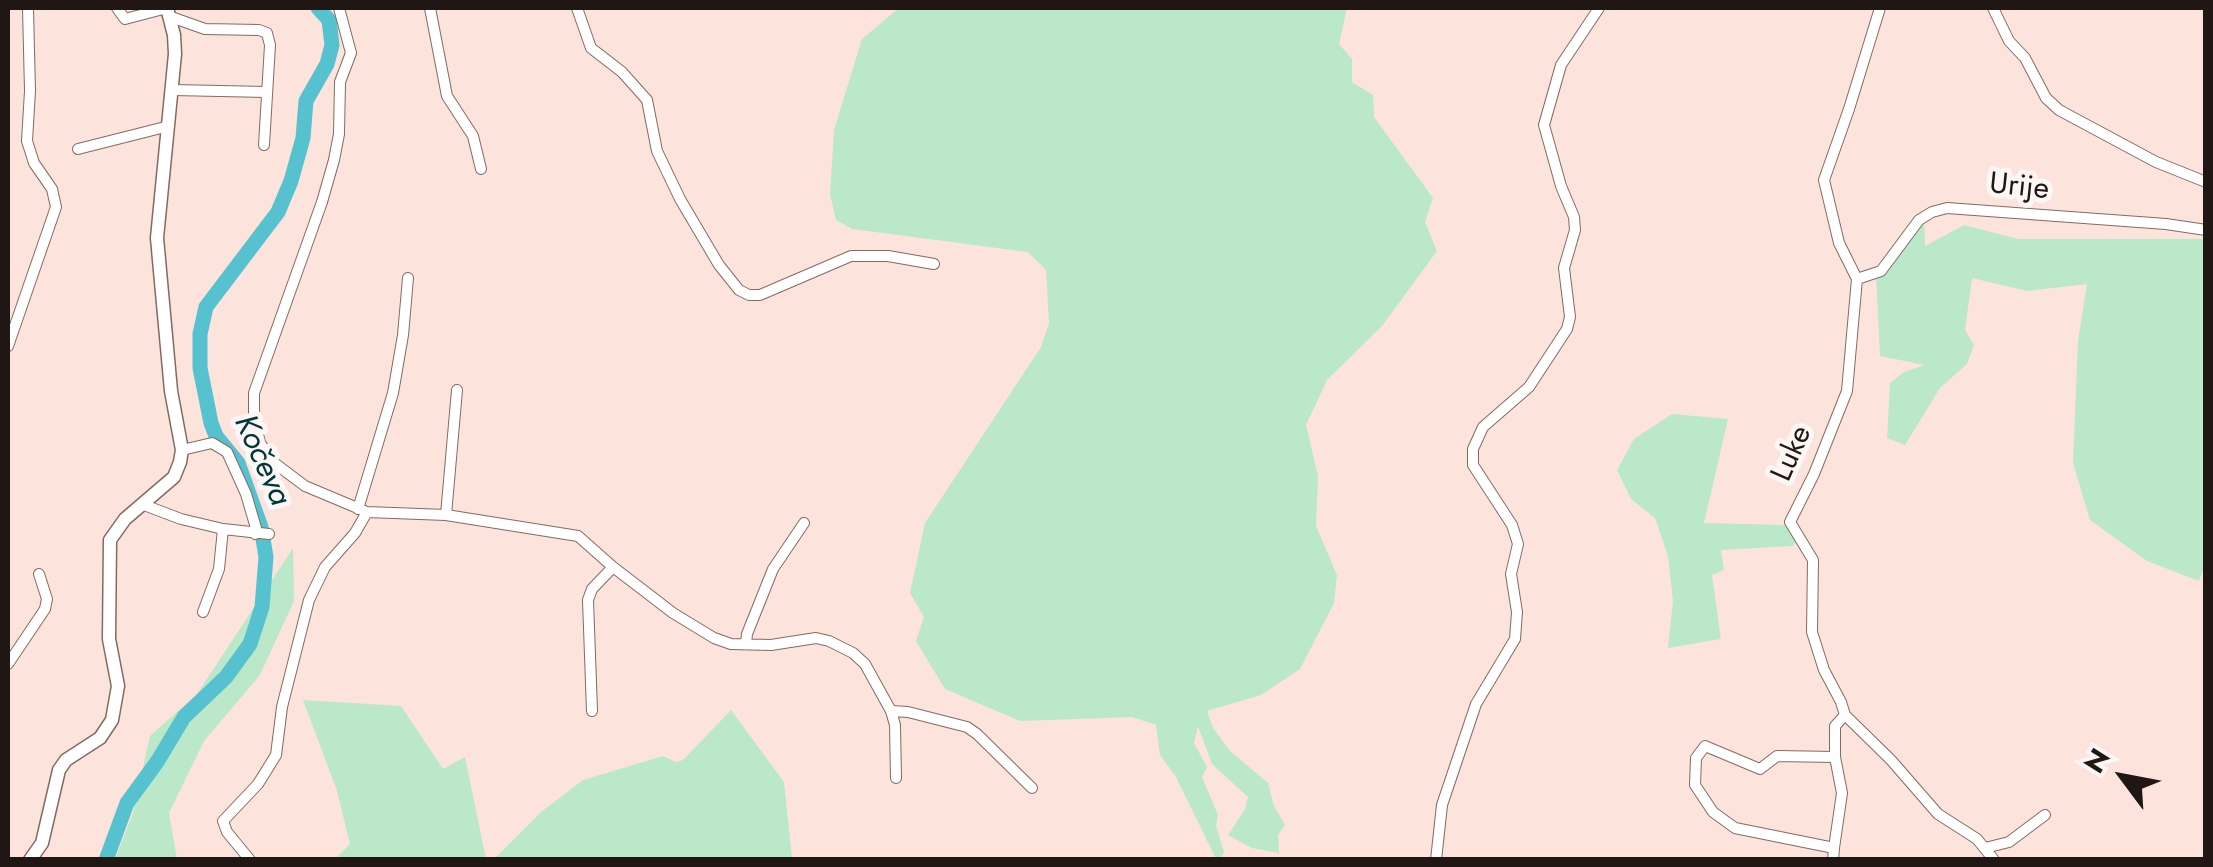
<!DOCTYPE html>
<html>
<head>
<meta charset="utf-8">
<style>
  body { margin:0 }
  #map { position:relative; width:2213px; height:867px; overflow:hidden; background:#fce4dc; font-family:Jost,sans-serif }
  canvas { display:block }
  .frame { position:absolute; inset:0; border:10px solid #201613; pointer-events:none }
  .north { position:absolute; left:2073px; top:727px; width:100px; height:100px; -webkit-text-stroke:8px #fcf6f4; paint-order:stroke; rotate:302deg; font-size:28px; font-weight:700; line-height:40px; text-align:center; color:#201613 }
  .north::after { content:''; display:block; margin:auto; width:35px; height:45px; background:#201613; clip-path:polygon(50% 0,100% 100%,50% 72%,0 100%) }
</style>
</head>
<body>
<div id="map">
<canvas width="2213" height="867"></canvas>
<div class="frame"></div>
<div class="north">N</div>
</div>
<script>
const ctx = document.querySelector('canvas').getContext('2d');
ctx.lineJoin = 'round';
function paint(path, color) { ctx.fillStyle = color; ctx.fill(path, 'evenodd'); }
const shape = rows => new Path2D(rows.map(r => 'M' + r).join(''));
function strokePath(path, color, width, dash) { ctx.strokeStyle = color; ctx.lineWidth = width; ctx.lineCap = dash ? 'butt' : 'round'; ctx.setLineDash(dash || []); ctx.stroke(path); }
function write(font, color, halo, rows, align = 'center') {
  ctx.font = font + ' Jost,sans-serif'; ctx.lineWidth = 10; ctx.setLineDash([]); ctx.textBaseline = 'middle'; ctx.strokeStyle = halo; ctx.fillStyle = color; for (const [text, x, y, turn = 0] of rows) {
    ctx.save(); ctx.translate(x, y); ctx.rotate((+turn || 0) * Math.PI / 180); ctx.textAlign = isNaN(turn) ? turn : align; if (halo) ctx.strokeText(text, 0, 0); ctx.fillText(text, 0, 0); ctx.restore();
  }
}
paint(shape([
  [899,8,1347,8,1339,44,1352,59,1352,82,1373,95,1374,117,1433,198,1425,222,1437,251,1382,326,1327,380,1306,425,1318,476,1316,526,1337,575,1334,603,1300,669,1261,695,1207,711,1213,728,1230,751,1268,783,1274,806,1285,825,1278,835,1279,853,1252,848,1228,835,1245,809,1248,797,1212,764,1198,726,1194,743,1207,767,1202,777,1218,815,1216,826,1224,852,1220,859,1216,859,1176,777,1160,755,1156,725,1132,717,1020,721,945,689,916,641,924,617,910,593,925,523,1041,347,1049,323,1046,270,1028,252,852,229,836,220,830,194,834,130,862,39],
  [1924,216,1925,246,1964,225,2018,239,2205,239,2206,561,2199,581,2147,561,2090,520,2073,463,2078,341,2087,284,2027,291,1972,278,1965,330,1974,345,1967,364,1940,388,1905,445,1887,438,1890,383,1904,372,1925,365,1880,356,1876,276],
  [1672,414,1728,419,1704,523,1785,525,1797,540,1793,546,1721,550,1724,570,1712,575,1721,639,1668,648,1673,601,1668,556,1655,518,1631,499,1617,470,1634,439],
  [293,548,294,601,260,675,204,741,169,813,177,859,115,859,133,813,150,736,197,694],
  [303,700,401,706,443,769,465,757,486,859,311,859,308,857,337,857,350,844,337,791],
  [731,710,784,782,792,859,494,859,541,812,583,780,663,756,676,762,683,760]
]), '#bbe8c9');
strokePath(shape([
  [106,860,127,803,157,762,184,717,226,677,250,644,262,607,266,557,261,527,238,463,216,436,211,423,200,368,200,334,206,307,278,212,291,181,303,138,306,101,327,64,332,45,329,20,318,8]
]), '#56c2cf', 15);
const minor = shape([
  [117,8,125,19,167,8],
  [339,8,351,53,340,82,339,134,334,160,322,202,254,393,254,418,260,443,273,462,305,486,367,512,446,515,578,536,613,567,673,613,714,638,731,644,771,645,816,638,829,641,853,653,865,664,891,711,895,725,896,778],
  [430,8,447,96,473,136,481,169],
  [577,8,591,48,622,72,647,100,657,151,680,199,719,265,739,290,749,295,760,295,851,256,888,256,934,264],
  [1880,8,1849,109,1824,180,1839,243,1857,279,1847,391,1814,474,1790,522,1813,560,1812,632,1824,670,1841,702,1845,715,1891,760,1938,814,1977,839,1994,860],
  [1993,8,2009,41,2025,58,2046,98,2059,110,2156,162,2206,182],
  [171,17,205,29,259,30,267,33,270,45,264,145],
  [173,90,267,92],
  [78,149,169,126],
  [1857,279,1881,271,1919,220,1932,212,1947,208,2166,224,2206,230],
  [8,346,56,207,52,189,34,163,27,141,30,91,28,8],
  [182,450,212,443,227,452,246,494,256,528,255,534],
  [144,505,181,519,223,529,269,534],
  [358,509,393,393,403,335,408,278],
  [446,515,457,390],
  [203,612,219,569,223,529],
  [746,644,747,634,773,569,804,523],
  [8,664,45,609,47,599,39,574],
  [592,711,588,600,592,589,613,567],
  [891,711,908,712,967,727,977,734,1032,788],
  [1834,848,1842,793,1835,757,1835,726,1845,715],
  [1985,848,2009,842,2045,815],
  [250,860,227,832,223,821,258,784,276,755,282,707,309,600,325,567,355,533,367,512],
  [1436,860,1442,805,1476,704,1515,639,1517,612,1511,574,1518,544,1512,525,1473,465,1473,449,1483,427,1529,387,1567,329,1570,317,1564,268,1575,230,1574,217,1561,186,1544,125,1561,65,1599,8],
  [1833,860,1834,848,1735,828,1713,812,1695,785,1696,758,1705,746,1760,769,1777,756,1835,757]
]);
const major = shape([
  [30,860,42,843,59,770,66,760,100,738,112,720,118,686,109,639,110,540,125,519,174,477,180,462,182,450,171,391,157,238,175,54,174,35,167,8]
]);
strokePath(minor, '#846a61', 12);
strokePath(major, '#846a61', 15);
strokePath(minor, '#fff', 10);
strokePath(major, '#fff', 12);
write('30px', '#201613', '#fcf6f4', [
  ["Urije",2019,188,6],
  ["Luke",1793,454,-66]
]);
write('italic 32px', '#01373c', '#fcf6f4', [
  ["Kočeva",261,461,66]
]);
</script>
</body>
</html>
